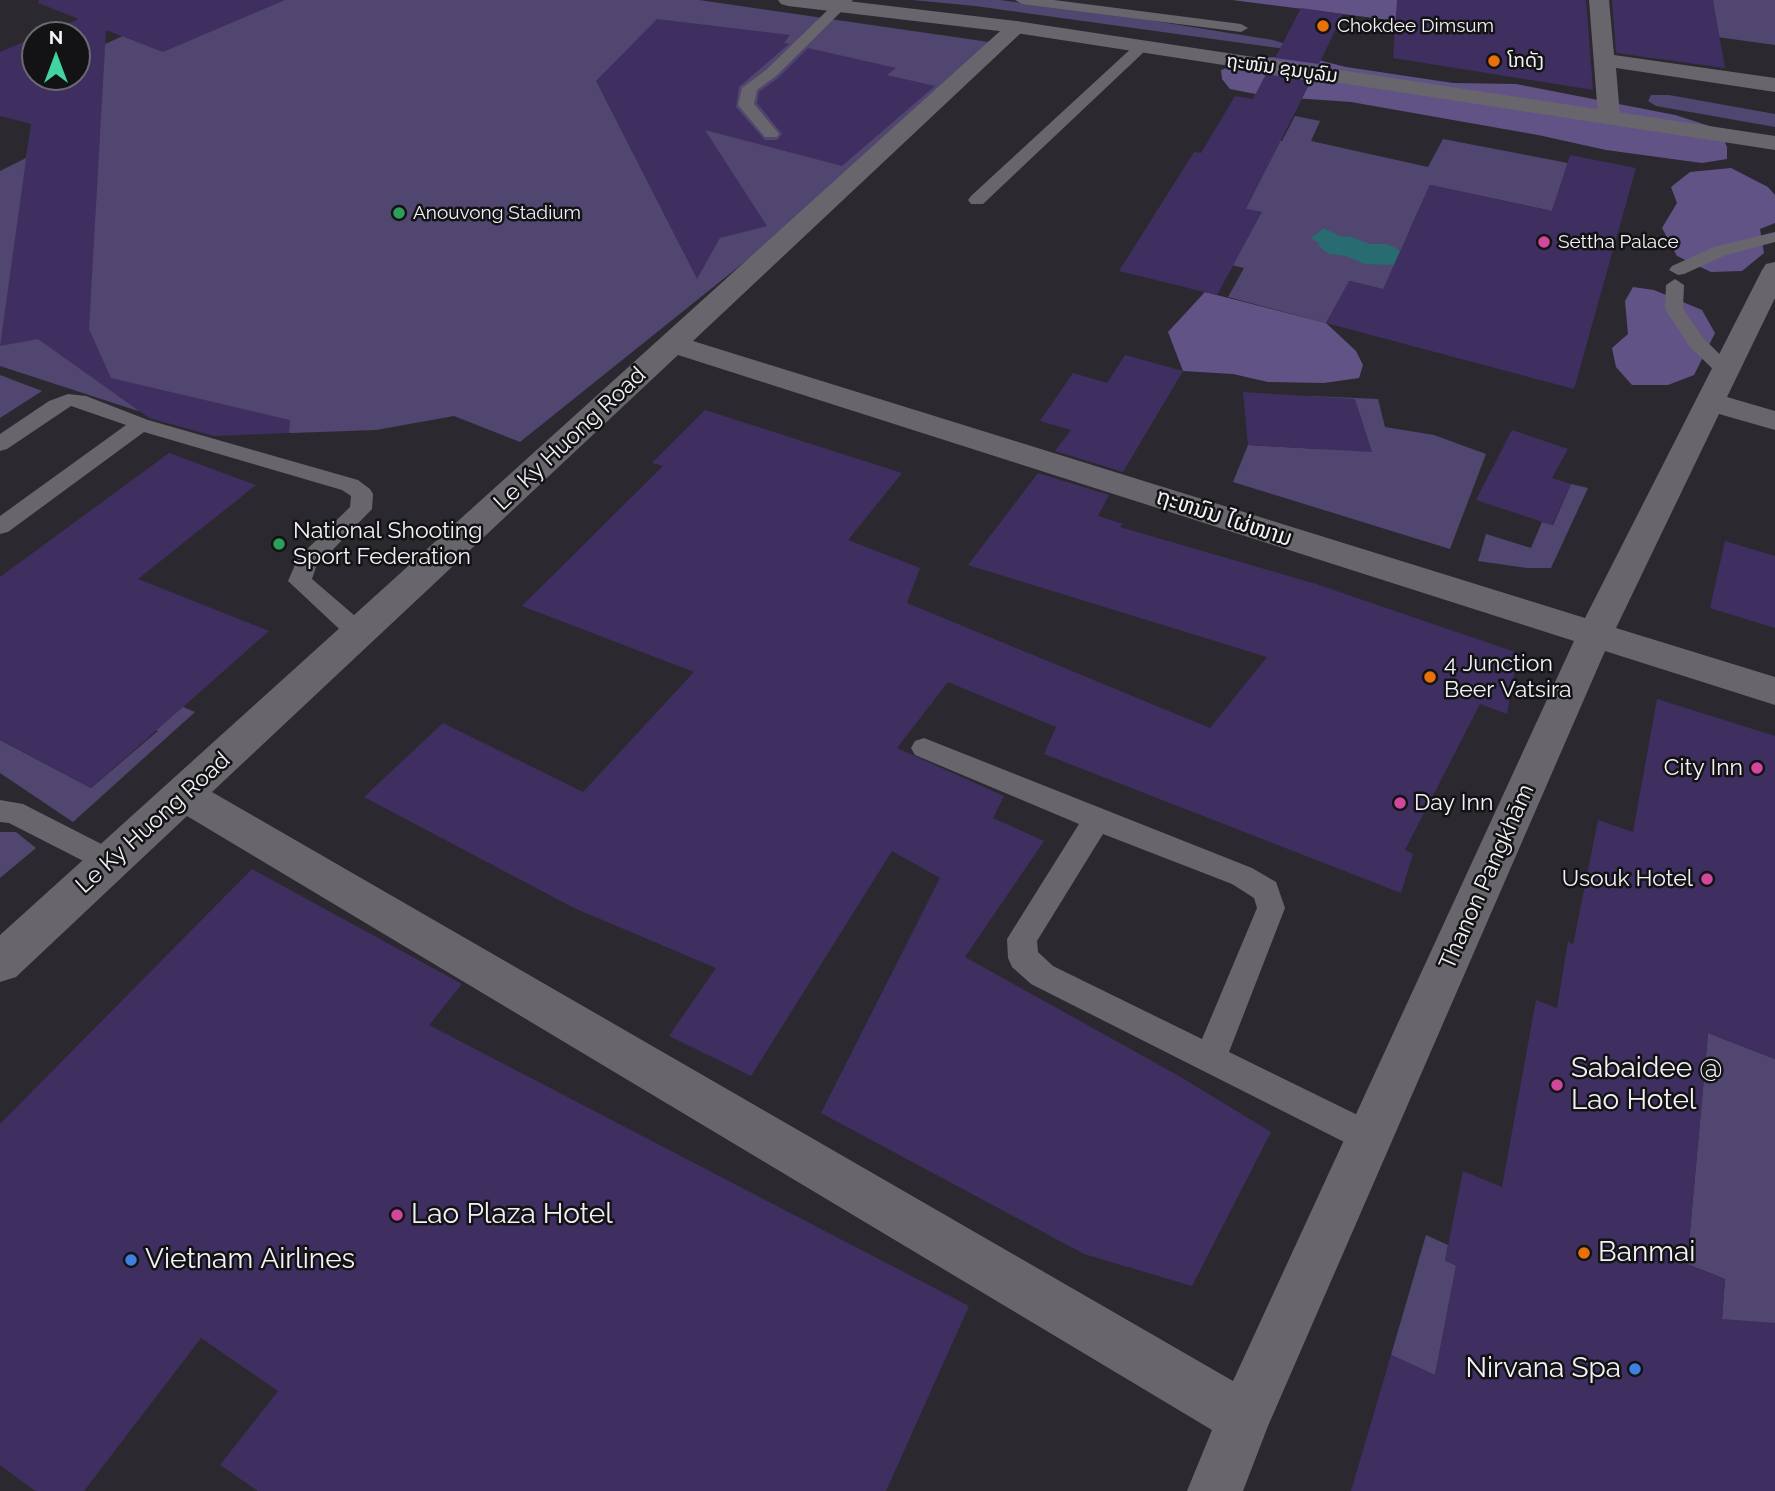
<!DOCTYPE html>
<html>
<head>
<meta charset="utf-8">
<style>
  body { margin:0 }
  #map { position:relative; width:1775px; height:1491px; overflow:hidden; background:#2b292f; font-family:Raleway,sans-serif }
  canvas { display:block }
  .north { position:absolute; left:21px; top:21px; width:70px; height:70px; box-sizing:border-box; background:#131315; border:2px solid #6c6c6f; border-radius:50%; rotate:0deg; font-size:19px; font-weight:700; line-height:28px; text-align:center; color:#f2f1f5 }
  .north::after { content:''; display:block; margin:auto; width:24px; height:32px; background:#42d4a0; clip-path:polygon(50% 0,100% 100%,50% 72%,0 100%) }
</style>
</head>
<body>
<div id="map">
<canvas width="1775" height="1491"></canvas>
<div class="north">N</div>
</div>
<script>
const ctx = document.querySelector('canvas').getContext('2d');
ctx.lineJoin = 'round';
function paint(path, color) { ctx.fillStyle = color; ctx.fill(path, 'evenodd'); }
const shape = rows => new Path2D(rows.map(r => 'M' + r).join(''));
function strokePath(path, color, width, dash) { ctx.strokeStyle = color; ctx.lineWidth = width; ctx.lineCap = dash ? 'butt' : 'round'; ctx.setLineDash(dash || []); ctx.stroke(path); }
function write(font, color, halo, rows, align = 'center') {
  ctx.font = font + ' Raleway,"Noto Sans Lao",sans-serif'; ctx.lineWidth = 5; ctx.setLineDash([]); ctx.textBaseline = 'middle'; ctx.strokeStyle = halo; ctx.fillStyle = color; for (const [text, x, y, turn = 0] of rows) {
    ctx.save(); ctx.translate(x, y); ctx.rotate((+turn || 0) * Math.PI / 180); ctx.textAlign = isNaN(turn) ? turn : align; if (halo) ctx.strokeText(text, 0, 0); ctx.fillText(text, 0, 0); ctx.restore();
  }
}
paint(shape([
  [201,0,699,0,989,42,752,256,520,442,454,416,376,430,292,433,210,429,135,410,0,366,0,171,26,158,32,122,77,77,77,57],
  [913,0,1000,0,1142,19,1273,40,1296,47,1278,48,975,6],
  [1691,0,1713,3,1713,0,1775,0,1775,45,1623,24],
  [1651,95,1669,95,1775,114,1775,127,1656,106,1648,101],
  [1295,116,1320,121,1311,141,1428,167,1443,139,1568,163,1552,211,1430,185,1410,229,1533,256,1580,339,1350,281,1326,323,1228,297,1244,268,1139,243,1261,212,1235,207,1273,140,1282,141],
  [0,375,42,391,0,418],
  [1310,396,1378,399,1385,427,1434,435,1486,454,1450,549,1233,482,1248,445,1319,449],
  [1571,484,1588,488,1551,568,1527,568,1478,561,1486,534,1531,548,1542,522,1553,525],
  [0,627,183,707,195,712,73,822,0,773,0,740,91,788,158,731,0,651],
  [0,832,16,832,36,848,0,878],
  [1708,1033,1775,1059,1775,1483,1450,1300,1435,1375,1391,1355,1426,1235,1448,1245,1445,1260,1716,1396,1725,1279,1687,1264]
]), '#51466f');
paint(shape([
  [1232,0,1441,0,1429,25],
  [1302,56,1346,67,1453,83,1516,84,1675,115,1719,129,1727,147,1727,159,1702,163,1606,150,1538,135,1351,102,1266,96,1230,89,1222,79,1221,70,1256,58],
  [1731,168,1768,187,1775,195,1775,223,1760,229,1764,253,1742,271,1711,272,1677,256,1662,228,1677,203,1671,187,1690,172],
  [1633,287,1654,290,1702,310,1715,333,1694,375,1668,385,1632,385,1616,367,1612,348,1628,334,1625,301],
  [1205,292,1326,323,1356,351,1363,365,1359,378,1324,383,1268,382,1233,374,1183,371,1168,332]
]), '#625387');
paint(shape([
  [1324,228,1339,236,1352,237,1370,244,1386,244,1396,248,1400,252,1397,265,1364,264,1346,256,1329,254,1318,246,1320,244,1311,238]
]), '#286b71');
paint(shape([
  [39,0,285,0,163,52,106,30,89,329,111,378,290,420,289,433,214,436,149,418,38,339,0,346,31,124,0,116,0,52,35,37,35,77,77,77,77,35,41,35,79,19,38,3],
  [1397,0,1586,0,1593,90,1393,58],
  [1612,0,1713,0,1725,68,1616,53],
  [1301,8,1343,14,1319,64,1275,58],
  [657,19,790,35,784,43,789,44,739,87,736,107,765,140,777,140,782,134,757,103,759,92,778,78,808,48,896,68,887,75,935,86,842,166,705,130,767,226,720,238,697,279,596,81],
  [1266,74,1311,81,1246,209,1262,212,1217,295,1119,271,1194,152,1201,153,1235,96,1253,99],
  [1570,155,1636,168,1574,389,1326,323,1349,281,1383,289,1430,185,1552,211],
  [1125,355,1183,371,1123,472,1055,451,1071,430,1040,421,1073,373,1107,383],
  [1243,392,1355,399,1372,452,1248,445],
  [705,410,902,473,848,540,920,568,907,603,1210,728,1267,657,968,565,1038,473,1109,495,1098,516,1123,524,1120,527,1316,584,1518,653,1507,714,1480,704,1405,850,1413,854,1401,893,1044,754,1056,727,948,682,897,748,1004,796,993,818,1044,841,965,957,1179,1076,1271,1132,1192,1286,1084,1254,821,1113,940,878,892,851,751,1076,669,1036,716,968,574,908,364,797,443,723,583,792,694,672,522,606,663,466,652,463],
  [1512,430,1568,449,1552,478,1571,484,1552,525,1476,500],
  [169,453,256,485,138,579,269,631,91,788,0,740,0,577],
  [1725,541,1775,556,1775,628,1710,608],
  [1657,699,1775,736,1775,1059,1708,1033,1687,1264,1725,1279,1722,1319,1775,1323,1775,1491,1351,1491,1391,1355,1435,1375,1456,1265,1445,1261,1463,1171,1502,1187,1536,1000,1557,1008,1568,941,1573,945,1598,820,1633,832],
  [252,869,462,984,429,1025,969,1306,886,1491,258,1491,220,1465,278,1391,201,1338,84,1491,35,1491,0,1465,0,1124]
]), '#3e2f60');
paint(shape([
  [838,0,853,0,776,76,757,90,754,104,779,134,777,137,765,137,738,105,742,88,766,70,838,0],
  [1015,0,1054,0,1241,24,1248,28,1241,32,1022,4,1015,0],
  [1141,43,1146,44,1148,47,1146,50,983,204,971,204,968,200,971,196,1136,44,1141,43],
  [1775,232,1775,242,1726,255,1684,274,1678,275,1669,270,1672,266,1714,247,1775,232],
  [1675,279,1684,285,1683,309,1704,339,1732,366,1735,370,1732,374,1718,374,1690,347,1665,309,1666,285,1675,279],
  [68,394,86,396,148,420,358,480,370,489,373,494,372,509,316,567,312,579,369,628,372,634,369,640,360,643,351,640,288,581,298,558,350,507,351,496,342,490,144,432,8,532,0,534,0,516,126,425,71,406,7,449,0,451,0,434,49,401,68,394],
  [924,738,1252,868,1276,882,1285,908,1229,1052,1382,1127,1386,1138,1382,1149,1370,1154,1358,1149,1031,984,1012,967,1008,958,1007,939,1079,824,915,755,911,748,915,741,924,738],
  [1103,834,1232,884,1254,898,1257,908,1202,1039,1053,966,1038,952,1037,941,1103,834],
  [0,800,23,804,121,854,125,862,121,870,111,874,101,870,9,823,0,822,0,800]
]), '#68666c');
paint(shape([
  [1589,0,1609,0,1614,55,1775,78,1775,92,1616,68,1620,116,1617,121,1601,121,1598,116,1589,0],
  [1016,21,1023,23,1026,27,1023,31,693,341,1585,618,1762,270,1766,264,1775,262,1775,298,1727,397,1775,411,1775,430,1719,414,1616,628,1775,677,1775,705,1605,651,1268,1426,1243,1491,1187,1491,1212,1430,187,816,16,977,0,982,0,935,1009,23,1016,21],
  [678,355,1574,641,1233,1381,212,792,678,355]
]), '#68666c');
paint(shape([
  [778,0,839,0,1016,21,1775,136,1775,150,1016,33,788,6,781,4,778,0]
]), '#68666c');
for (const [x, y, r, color] of [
  [1323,26,7,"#e8710a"],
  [1494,61,7,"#e8710a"],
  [399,213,7,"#2e9e5b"],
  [1544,242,7,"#d1479c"],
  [279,544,7,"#2e9e5b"],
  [1430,677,7,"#e8710a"],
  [1757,768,7,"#d1479c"],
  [1400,803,7,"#d1479c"],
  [1707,879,7,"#d1479c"],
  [1557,1085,7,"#d1479c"],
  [397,1215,7,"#d1479c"],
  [1584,1253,7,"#e8710a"],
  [131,1260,7,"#3f7fe0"],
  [1635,1369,7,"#3f7fe0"]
]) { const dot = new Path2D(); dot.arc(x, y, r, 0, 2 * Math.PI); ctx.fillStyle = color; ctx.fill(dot); strokePath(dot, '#131315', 2.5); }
write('19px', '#f2f1f5', '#131315', [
  ["Chokdee Dimsum",1337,26],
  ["ໂກດັງ",1508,61],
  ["Anouvong Stadium",413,213],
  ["Settha Palace",1558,242]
], 'left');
write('19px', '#f2f1f5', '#131315', [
  ["ຖະໜົນ ຂຸນບູລົມ",1282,69,8]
]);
write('23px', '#f2f1f5', '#131315', [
  ["Le Ky Huong Road",570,439,-43],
  ["ຖະຫນົນ ໄຜ່ໜາມ",1224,518,18],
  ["Le Ky Huong Road",153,823,-42],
  ["Thanon Pangkhām",1487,877,-66]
]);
write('23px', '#f2f1f5', '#131315', [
  ["National Shooting",293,531],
  ["Sport Federation",293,557],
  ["4 Junction",1444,664],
  ["Beer Vatsira",1444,690],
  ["City Inn",1743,768,"right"],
  ["Day Inn",1414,803],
  ["Usouk Hotel",1693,879,"right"]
], 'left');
write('28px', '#f2f1f5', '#131315', [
  ["Sabaidee @",1571,1069],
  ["Lao Hotel",1571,1101],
  ["Lao Plaza Hotel",411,1215],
  ["Banmai",1598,1253],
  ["Vietnam Airlines",145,1260],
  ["Nirvana Spa",1621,1369,"right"]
], 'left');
</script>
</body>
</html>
